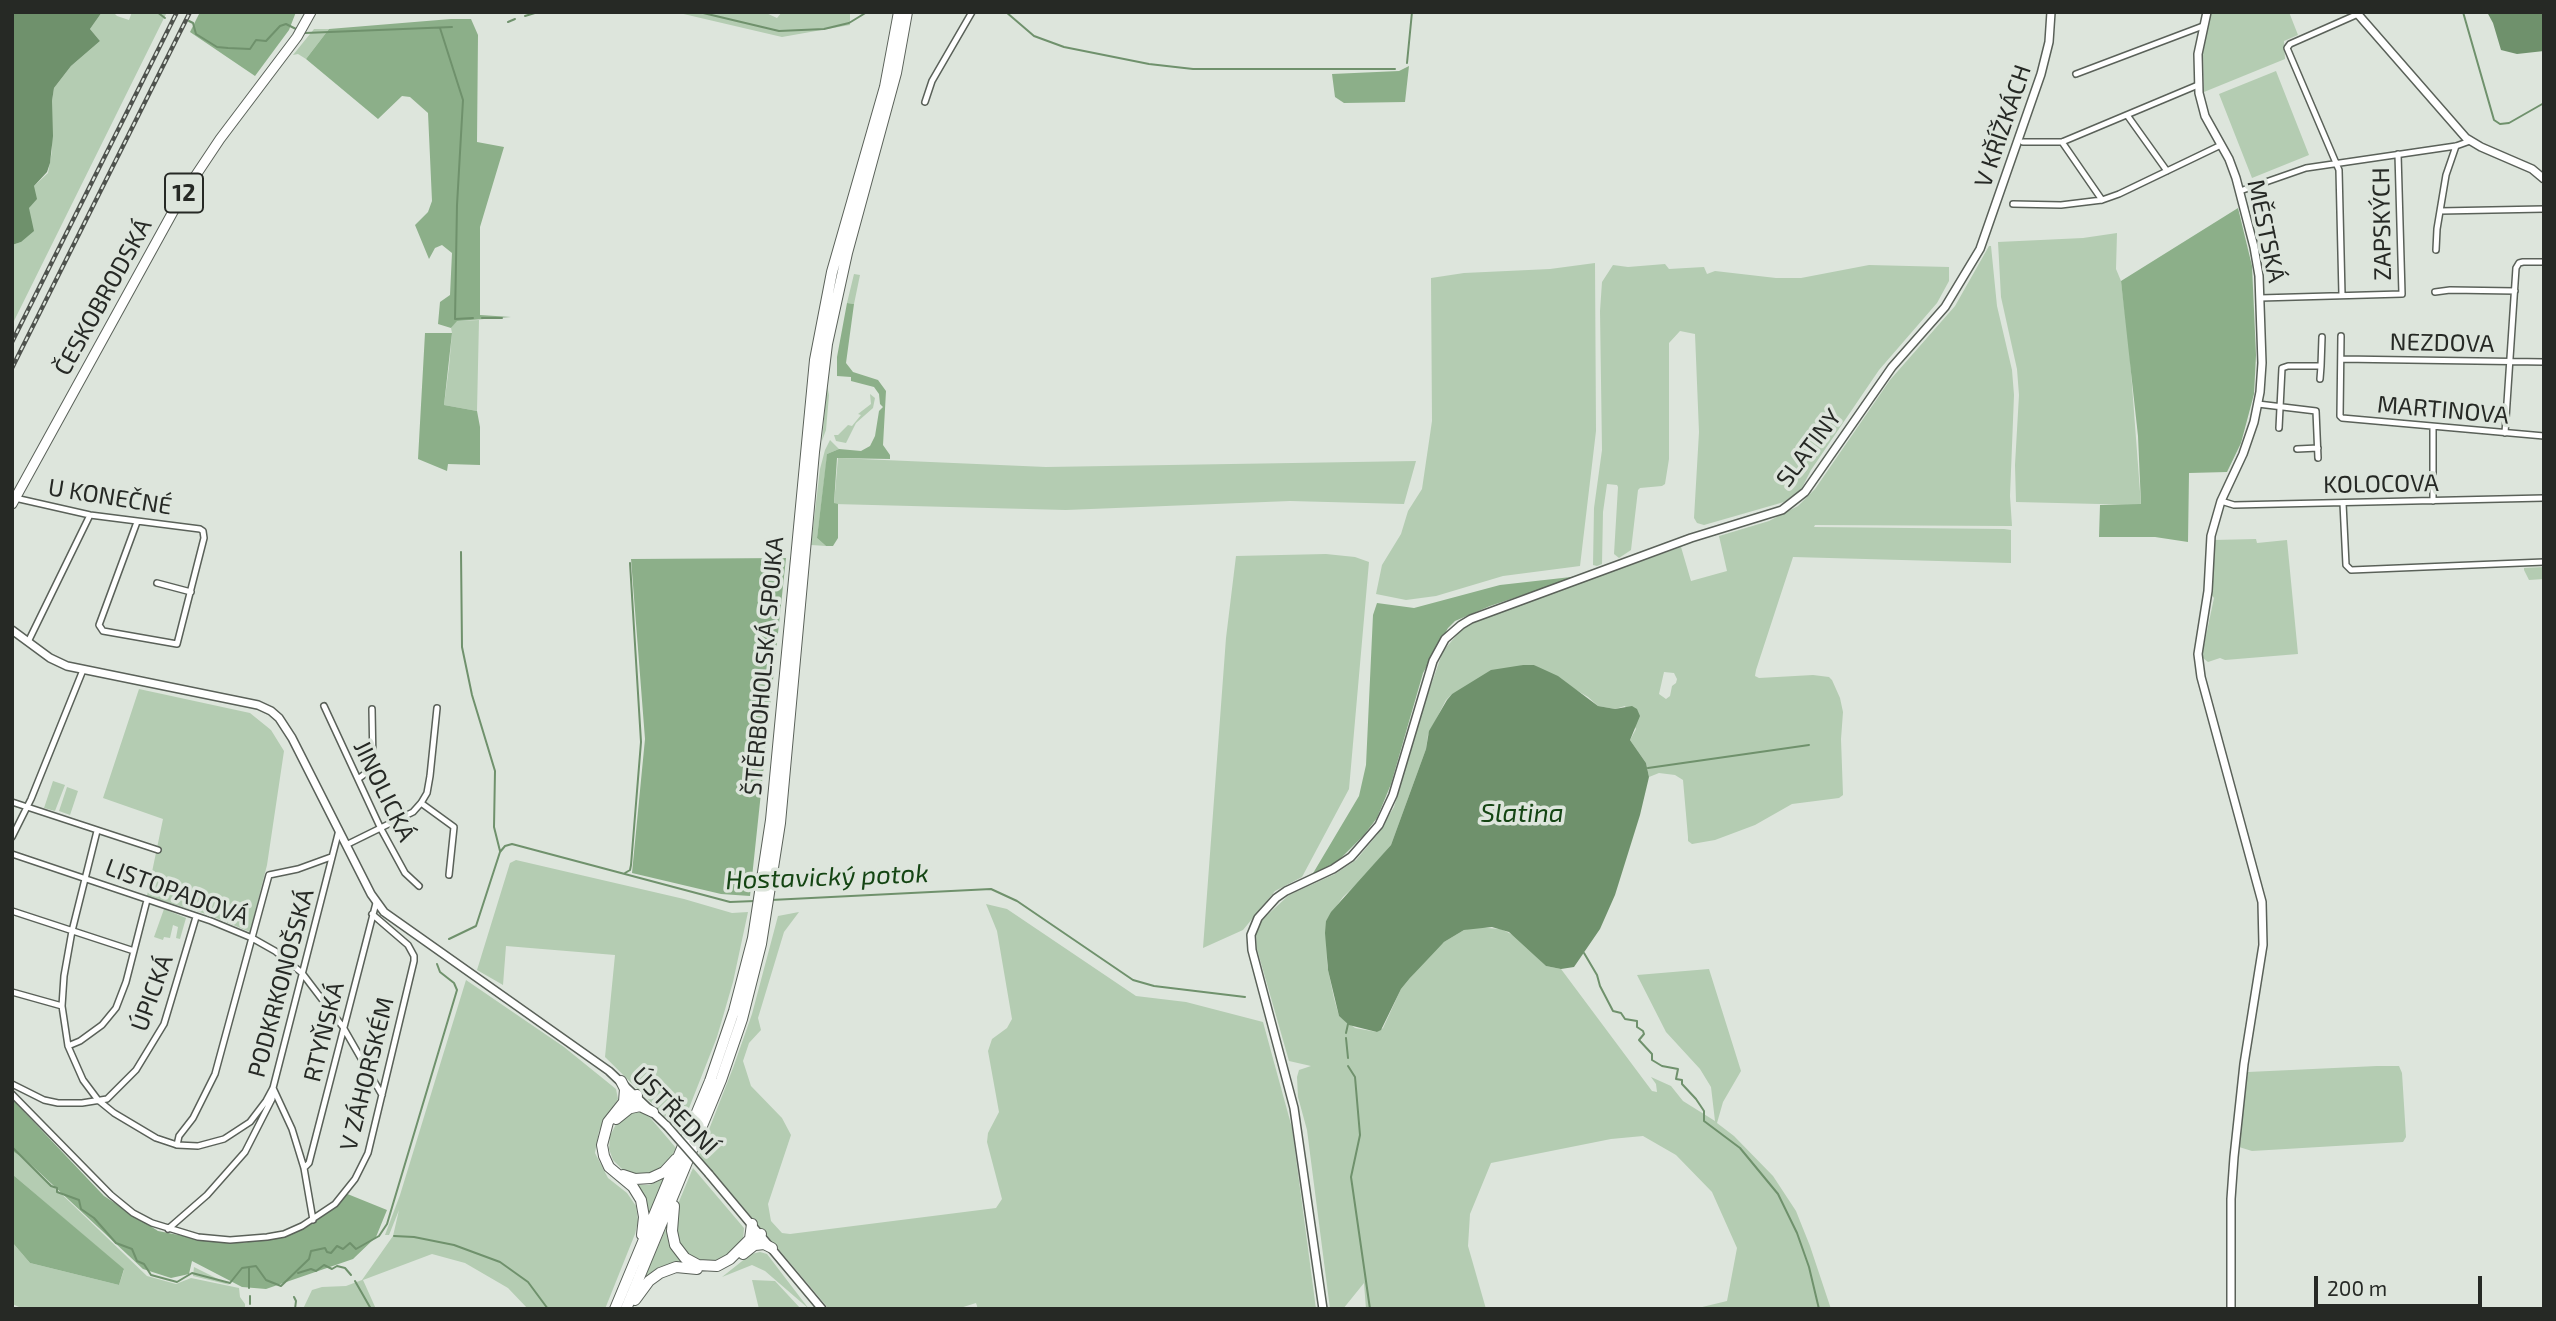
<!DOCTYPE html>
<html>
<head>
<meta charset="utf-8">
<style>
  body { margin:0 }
  #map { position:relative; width:2556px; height:1321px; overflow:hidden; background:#dde5dc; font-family:"Exo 2",sans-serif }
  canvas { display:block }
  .frame { position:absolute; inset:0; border:14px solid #262925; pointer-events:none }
  .scale { position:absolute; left:2314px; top:1276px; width:168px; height:32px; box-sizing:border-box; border:4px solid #262925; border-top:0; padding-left:9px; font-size:21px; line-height:24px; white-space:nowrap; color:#262925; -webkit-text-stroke:5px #dde5dc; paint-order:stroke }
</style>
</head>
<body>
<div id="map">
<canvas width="2556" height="1321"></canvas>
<div class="frame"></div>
<div class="scale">200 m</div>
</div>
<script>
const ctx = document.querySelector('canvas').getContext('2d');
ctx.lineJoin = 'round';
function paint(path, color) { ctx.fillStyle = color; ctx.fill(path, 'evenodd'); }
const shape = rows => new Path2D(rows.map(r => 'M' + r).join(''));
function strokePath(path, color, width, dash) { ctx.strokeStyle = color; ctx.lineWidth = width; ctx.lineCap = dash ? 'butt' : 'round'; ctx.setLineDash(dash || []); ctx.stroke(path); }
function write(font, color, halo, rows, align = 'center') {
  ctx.font = font + ' "Exo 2",sans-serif'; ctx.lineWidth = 7; ctx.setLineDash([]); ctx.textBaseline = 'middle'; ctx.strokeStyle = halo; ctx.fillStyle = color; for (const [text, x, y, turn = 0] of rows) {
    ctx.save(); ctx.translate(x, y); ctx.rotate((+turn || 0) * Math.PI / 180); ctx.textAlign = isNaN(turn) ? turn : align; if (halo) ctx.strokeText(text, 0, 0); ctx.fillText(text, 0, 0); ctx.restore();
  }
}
paint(shape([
  [102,12,113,12,117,16,129,20,132,12,167,12,12,325,12,245,21,242,34,186,48,173,52,151,52,101,54,88,71,66,100,41,90,29],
  [675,12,764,12,777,18,782,12,850,12,850,25,782,37],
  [2211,12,2289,12,2298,35,2284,41,2285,59,2204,92,2203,53],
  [314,29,329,29,306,59,298,54,293,55],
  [2276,71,2309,155,2252,178,2219,94],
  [2117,233,2116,269,2121,281,2129,345,2141,505,2016,502,2015,465,2019,395,2017,369,2001,297,1998,242,2083,238],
  [1989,246,1991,246,1997,306,2012,370,2014,395,2010,496,2012,526,1815,525,1814,527,2004,529,2011,530,2011,563,1793,557,1756,670,1755,676,1759,678,1813,675,1829,677,1832,680,1840,698,1843,712,1841,739,1843,795,1839,798,1792,804,1755,825,1715,840,1692,844,1688,841,1688,837,1683,780,1675,775,1659,773,1649,777,1646,763,1630,740,1636,729,1625,706,1615,709,1598,706,1588,697,1534,665,1523,665,1452,694,1446,700,1428,735,1426,749,1391,845,1361,880,1343,897,1326,921,1327,965,1334,998,1339,1016,1355,1028,1377,1032,1383,1028,1401,989,1428,956,1444,942,1464,930,1474,927,1501,929,1517,937,1546,966,1561,969,1652,1091,1657,1092,1656,1084,1651,1077,1671,1086,1683,1101,1715,1121,1711,1087,1700,1069,1666,1032,1637,975,1709,969,1741,1071,1723,1102,1717,1123,1734,1136,1773,1176,1796,1211,1810,1246,1831,1309,1694,1309,1727,1301,1737,1248,1712,1192,1676,1155,1643,1136,1611,1139,1491,1163,1470,1214,1468,1246,1486,1309,1366,1309,1364,1283,1343,1309,1330,1309,1307,1130,1298,1097,1297,1077,1299,1070,1311,1066,1289,1061,1257,949,1256,934,1262,920,1289,895,1335,874,1356,860,1377,835,1394,807,1425,702,1443,651,1462,629,1478,620,1681,547,1691,581,1727,571,1719,536,1769,521,1798,506,1815,489,1890,380,1955,306],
  [1664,672,1674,673,1677,679,1676,683,1672,686,1670,696,1666,699,1659,694],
  [1595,263,1596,431,1580,566,1503,576,1436,596,1406,600,1376,594,1382,565,1401,534,1408,511,1422,489,1432,421,1431,278,1464,273,1550,269],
  [1665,264,1669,269,1704,267,1707,274,1715,271,1776,278,1801,278,1869,265,1949,267,1949,281,1937,303,1879,370,1811,470,1801,490,1784,502,1704,525,1697,523,1694,518,1699,432,1695,334,1680,331,1669,343,1669,459,1665,484,1662,486,1640,488,1638,490,1631,550,1619,558,1614,554,1618,487,1617,485,1607,484,1603,512,1602,564,1597,566,1593,565,1594,508,1602,450,1600,311,1602,282,1613,265,1628,267],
  [854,274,860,275,854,304,847,303],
  [479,320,477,411,444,405,449,367,452,333,451,328,456,321],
  [827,385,829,395,826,430,822,441],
  [870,394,875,398,873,408,856,423,846,443,836,441,834,435,838,435,848,425,852,426,861,415,858,414,871,404],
  [830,440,839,449,827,454,827,457,817,538,826,546,811,545,820,469,825,450],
  [838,458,1046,467,1416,461,1404,504,1290,501,1066,510,834,504],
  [2256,539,2257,543,2287,540,2298,654,2225,660,2220,658,2208,662,2203,658,2203,650,2214,598,2210,593,2213,540],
  [1326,554,1355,557,1369,562,1349,789,1302,877,1275,891,1243,930,1203,948,1226,638,1236,556],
  [2544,567,2544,579,2529,580,2524,570,2524,568],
  [139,689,250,713,271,730,284,751,267,865,250,932,209,915,147,896,163,819,103,798],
  [53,781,65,785,55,811,44,808],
  [67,787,78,791,70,815,59,811],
  [516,860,684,899,732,913,748,912,733,982,717,1037,680,1131,605,1057,615,955,506,946,503,985,477,970,510,863],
  [986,904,1007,909,1136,996,1186,1002,1263,1022,1292,1128,1316,1309,978,1309,976,1303,957,1309,829,1309,699,1155,733,1068,752,1014,778,916,799,912,784,932,758,1018,761,1030,749,1043,743,1061,751,1086,782,1118,791,1135,768,1204,771,1221,782,1233,790,1234,996,1208,1002,1199,987,1142,988,1133,999,1112,988,1051,992,1039,1007,1028,1012,1019,997,931],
  [164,909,186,918,180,939,176,938,178,927,173,925,170,938,164,937,163,940,154,937],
  [466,980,564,1047,616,1089,618,1099,599,1131,595,1153,608,1178,627,1193,636,1206,638,1221,635,1234,605,1309,528,1309,508,1288,465,1263,432,1254,363,1280,376,1309,303,1309,312,1290,322,1287,346,1286,362,1280,393,1236,399,1210,389,1235,385,1235,400,1195],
  [2377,1066,2399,1066,2402,1073,2406,1137,2403,1142,2252,1151,2239,1147,2248,1072],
  [639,1111,647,1114,676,1148,667,1165,650,1176,626,1173,613,1160,609,1149,610,1136,616,1124,628,1113],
  [12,1151,25,1159,147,1276,176,1284,191,1278,239,1288,240,1297,245,1304,245,1309,24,1309,12,1304,12,1242,30,1263,119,1285,124,1270,12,1174],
  [693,1168,744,1228,743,1241,721,1261,698,1262,682,1251,675,1228,678,1204],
  [666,1178,651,1213,649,1212,645,1196,637,1185,649,1185],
  [666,1228,669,1245,681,1261,659,1267,645,1277],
  [760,1252,767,1254,809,1309,765,1271,752,1265,722,1277,751,1254],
  [194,1267,230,1285,193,1276],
  [752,1280,775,1281,801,1309,759,1309]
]), '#b4ccb2');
paint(shape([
  [200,12,296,12,289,30,255,76,190,32],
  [451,19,471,19,478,35,477,142,504,147,480,227,480,315,511,317,457,321,451,328,438,324,440,302,450,295,452,253,442,245,435,248,429,259,415,225,428,212,432,201,428,113,410,97,402,96,378,119,306,59,329,29],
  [1409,66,1405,102,1344,103,1335,97,1332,74,1399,71],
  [2238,208,2252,266,2256,355,2254,394,2241,443,2227,472,2189,473,2188,542,2155,537,2099,537,2100,505,2141,504,2138,436,2121,281],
  [847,303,854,304,846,363,853,372,878,380,886,391,883,445,890,455,890,459,837,458,834,503,838,504,838,538,833,546,826,546,817,538,827,454,839,449,861,451,870,446,875,436,879,411,883,407,880,404,879,394,874,387,851,381,851,377,837,376,837,357],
  [425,333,452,333,444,405,477,411,480,427,480,465,448,464,447,471,418,459],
  [786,558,750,896,721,894,632,873,645,739,631,559],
  [1580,576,1490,606,1455,621,1448,628,1423,673,1391,784,1377,818,1364,835,1338,861,1312,875,1359,796,1366,765,1373,615,1377,603,1414,608,1500,585],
  [12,1099,104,1196,158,1231,199,1239,241,1243,277,1238,314,1222,345,1193,387,1210,376,1237,353,1259,266,1289,242,1287,192,1261,189,1274,171,1278,143,1269,25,1159,12,1151],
  [12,1174,124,1269,119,1285,30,1263,12,1242]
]), '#8caf89');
paint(shape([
  [12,12,102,12,90,29,100,41,71,66,54,88,52,101,53,136,50,163,47,172,34,186,37,199,29,208,34,231,21,242,12,245],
  [2487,12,2544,12,2544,51,2517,54,2501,50,2493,23],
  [1523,665,1534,665,1558,676,1598,706,1615,709,1632,706,1637,709,1640,716,1630,740,1646,763,1649,777,1640,815,1615,895,1600,929,1574,967,1561,969,1546,966,1509,932,1492,927,1464,930,1444,942,1410,978,1401,989,1381,1030,1377,1032,1349,1025,1339,1016,1328,970,1325,933,1326,921,1331,912,1391,845,1426,749,1429,731,1447,700,1452,694,1491,670]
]), '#6f916c');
strokePath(shape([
  [157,12,165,18],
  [699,12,779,31,824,29,849,23,867,12],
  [1006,12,1034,36,1064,47,1149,64,1193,69,1395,69],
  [2463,12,2494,120,2500,124,2509,123,2544,103],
  [525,16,538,12],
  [189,21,193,23,196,34,217,47,228,48,250,49,256,40,266,41,280,26,286,24,296,29],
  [508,22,515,19],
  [440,28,463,100,457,205,455,319,473,318],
  [305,33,452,27],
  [1407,63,1412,12],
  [482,318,502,318],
  [461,552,462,647,472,695,495,771,494,827,500,851],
  [1648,768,1809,745],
  [625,873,630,870,631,865,641,742,630,563],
  [771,900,991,889,1017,901,1133,980,1154,986,1245,997],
  [449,939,476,926,500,852,505,846,512,844,730,902,755,901],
  [1584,953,1597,975,1600,986,1613,1011,1621,1013,1625,1019,1637,1021,1637,1027,1643,1031,1644,1034,1639,1040,1652,1054,1652,1060,1662,1066,1678,1069,1676,1079,1682,1080,1682,1084,1696,1099,1704,1111,1704,1121,1740,1148,1778,1194,1797,1233,1809,1267,1819,1309],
  [1346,1033,1348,1024],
  [1346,1038,1348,1058],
  [1348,1066,1355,1077,1360,1135,1351,1177,1370,1309],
  [12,1147,51,1186,57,1188,57,1192,79,1200,81,1209,94,1218,116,1243,132,1249,137,1261,144,1264,151,1275,177,1282,192,1273,230,1283,242,1268,256,1266,266,1280,281,1286,309,1259,311,1251,325,1248,327,1252,331,1253,337,1246,343,1249,350,1243,356,1249,379,1236,387,1224,457,990,454,983,440,972,437,964],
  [394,1236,414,1237,454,1245,500,1262,528,1282,548,1309],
  [249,1268,249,1288],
  [298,1273,311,1269,316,1271,324,1265,332,1269,337,1266,345,1268,351,1275],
  [355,1281,371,1309],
  [250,1296,250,1304],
  [294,1297,296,1301,295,1309]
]), '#6f916c', 2);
const minor = shape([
  [2076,74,2203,26],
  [925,102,932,81,972,12],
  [2127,115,2167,171],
  [2023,142,2062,142,2198,85],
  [2062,142,2102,200],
  [2240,191,2306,168,2456,146,2470,141],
  [2013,204,2061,205,2102,200,2119,194,2221,145],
  [2440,211,2544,209],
  [2436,250,2437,229,2446,175,2456,146],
  [2435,292,2450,290,2515,291],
  [2342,295,2339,170,2287,48,2290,44,2358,14],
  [2260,298,2402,294,2398,154],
  [2341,336,2340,416,2342,418,2544,436],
  [2341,359,2544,362],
  [2320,379,2321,366],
  [2258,404,2316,411,2318,458],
  [2279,428,2282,368,2288,366,2321,366,2322,337],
  [2505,433,2516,268,2519,263,2523,262,2544,262],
  [2297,449,2318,448],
  [15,498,90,515,200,529,203,531,204,538,177,644,103,631,99,625,137,522],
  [2221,501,2234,505,2544,498],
  [2433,501,2433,427],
  [2343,503,2346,565,2351,570,2544,562],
  [157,583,191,592],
  [28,642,90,515],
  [324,706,381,829,405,873,419,886],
  [358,779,366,773,373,764,372,709],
  [12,802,158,850],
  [421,803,454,827,449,875],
  [97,831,72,931,64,976,62,1006,68,1046,83,1080,98,1100,114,1113,156,1138,177,1145,198,1146,224,1139,250,1122,266,1101,273,1088,339,830],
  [12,837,31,799,83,670],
  [346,845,413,812,421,803,427,793,430,776,437,708],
  [12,854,211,921,252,938,275,951,302,973,343,1027,382,1095],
  [12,911,134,951],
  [12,992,62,1006],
  [68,1046,80,1041,102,1025,116,1008,126,982,147,900],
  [12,1084,44,1100,58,1103,82,1103,107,1099,136,1070,164,1024,196,917],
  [273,1088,292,1129,304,1168,313,1220],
  [12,1094,111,1195,133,1213,152,1223,198,1237,230,1240,267,1237,284,1234,302,1226,335,1204,355,1179,368,1153,414,961,414,956,408,945,372,914],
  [177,1145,179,1136,193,1118,215,1074,269,875,298,869,331,857],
  [304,1168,309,1163,376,903],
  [168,1229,207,1195,245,1152,272,1099,273,1091]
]);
const tertiary = shape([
  [2207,12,2198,54,2199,93,2205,116,2229,159,2236,178,2254,247,2259,276,2262,363,2260,392,2254,422,2243,454,2221,501,2211,536,2208,591,2198,654,2201,677,2262,902,2263,945,2244,1064,2234,1157,2231,1199,2231,1309],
  [2356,12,2466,138,2481,147,2532,169,2544,179],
  [12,630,50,658,67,666,258,705,271,711,279,718,292,738,371,894,384,912,609,1071,667,1126],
  [709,1174,822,1309],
  [1323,1309,1294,1108,1252,950,1251,935,1258,918,1276,898,1286,891,1333,869,1351,857,1379,825,1393,795,1433,661,1445,639,1461,625,1471,619,1691,538,1782,510,1805,492,1892,367,1945,307,1980,249,2041,74,2049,42,2051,12]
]);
const primary = shape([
  [12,504,180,199,220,139,297,37,311,12]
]);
const trunk = shape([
  [621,1081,625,1089,624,1102],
  [637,1095,627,1098,608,1122,602,1145,604,1156,609,1167,633,1187,641,1200,644,1217,642,1235],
  [631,1108,640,1106,653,1112],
  [616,1119,636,1103,637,1095],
  [623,1175,635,1179,651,1178,664,1172,676,1159],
  [674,1206,672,1231,675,1245,685,1258,698,1265,717,1266,730,1259,750,1239,752,1224],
  [755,1245,764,1244,772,1248],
  [743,1254,758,1242,761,1234],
  [635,1300,649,1281,660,1273,676,1267,697,1269],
  [615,1309,710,1081,734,1011,753,938,771,820,815,360,832,272,885,87,899,12],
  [626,1309,721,1080,742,1019,761,944,780,823,814,452,827,344,847,253,896,73,907,12]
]);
strokePath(minor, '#5a6159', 8);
strokePath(tertiary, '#5a6159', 10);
strokePath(primary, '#5a6159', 11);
strokePath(trunk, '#5a6159', 12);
strokePath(minor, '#fff', 5);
strokePath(tertiary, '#fff', 7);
strokePath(primary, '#fff', 9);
strokePath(trunk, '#fff', 10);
const rail = shape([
  [12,342,177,12],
  [12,368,190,12]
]);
strokePath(rail, '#4e524d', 4.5);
strokePath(rail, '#dde5dc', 2, [5]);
const tertiaryBridge = shape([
  [667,1126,709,1174]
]);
strokePath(tertiaryBridge, '#5a6159', 10, []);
strokePath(tertiaryBridge, '#fff', 7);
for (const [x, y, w] of [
  [184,193,38]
]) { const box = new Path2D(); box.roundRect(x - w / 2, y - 19.5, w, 39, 5); ctx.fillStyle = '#dde5dc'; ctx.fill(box); strokePath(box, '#262925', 2); }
write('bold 23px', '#262925', null, [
  ["12",184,193]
]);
write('24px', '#262925', '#dde5dc', [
  ["V KŘÍŽKÁCH",2003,126,-71],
  ["ZAPSKÝCH",2382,224,-91],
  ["MĚSTSKÁ",2266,231,78],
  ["ČESKOBRODSKÁ",103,297,-61],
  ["NEZDOVA",2442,343,1],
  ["MARTINOVA",2443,410,5],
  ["SLATINY",1809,448,-53],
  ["KOLOCOVA",2381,484,-1],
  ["U KONEČNÉ",110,497,9],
  ["ŠTĚRBOHOLSKÁ SPOJKA",764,666,-85],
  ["JINOLICKÁ",384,791,64],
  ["LISTOPADOVÁ",177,892,20],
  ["PODKRKONOŠSKÁ",281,983,-75],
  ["ÚPICKÁ",152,993,-70],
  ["RTYŇSKÁ",324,1032,-76],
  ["V ZÁHORSKÉM",367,1074,-76],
  ["ÚSTŘEDNÍ",675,1111,46]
]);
write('italic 26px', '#144513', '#dde5dc', [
  ["Slatina",1522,813],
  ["Hostavický potok",827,877,-2]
]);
</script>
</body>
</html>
